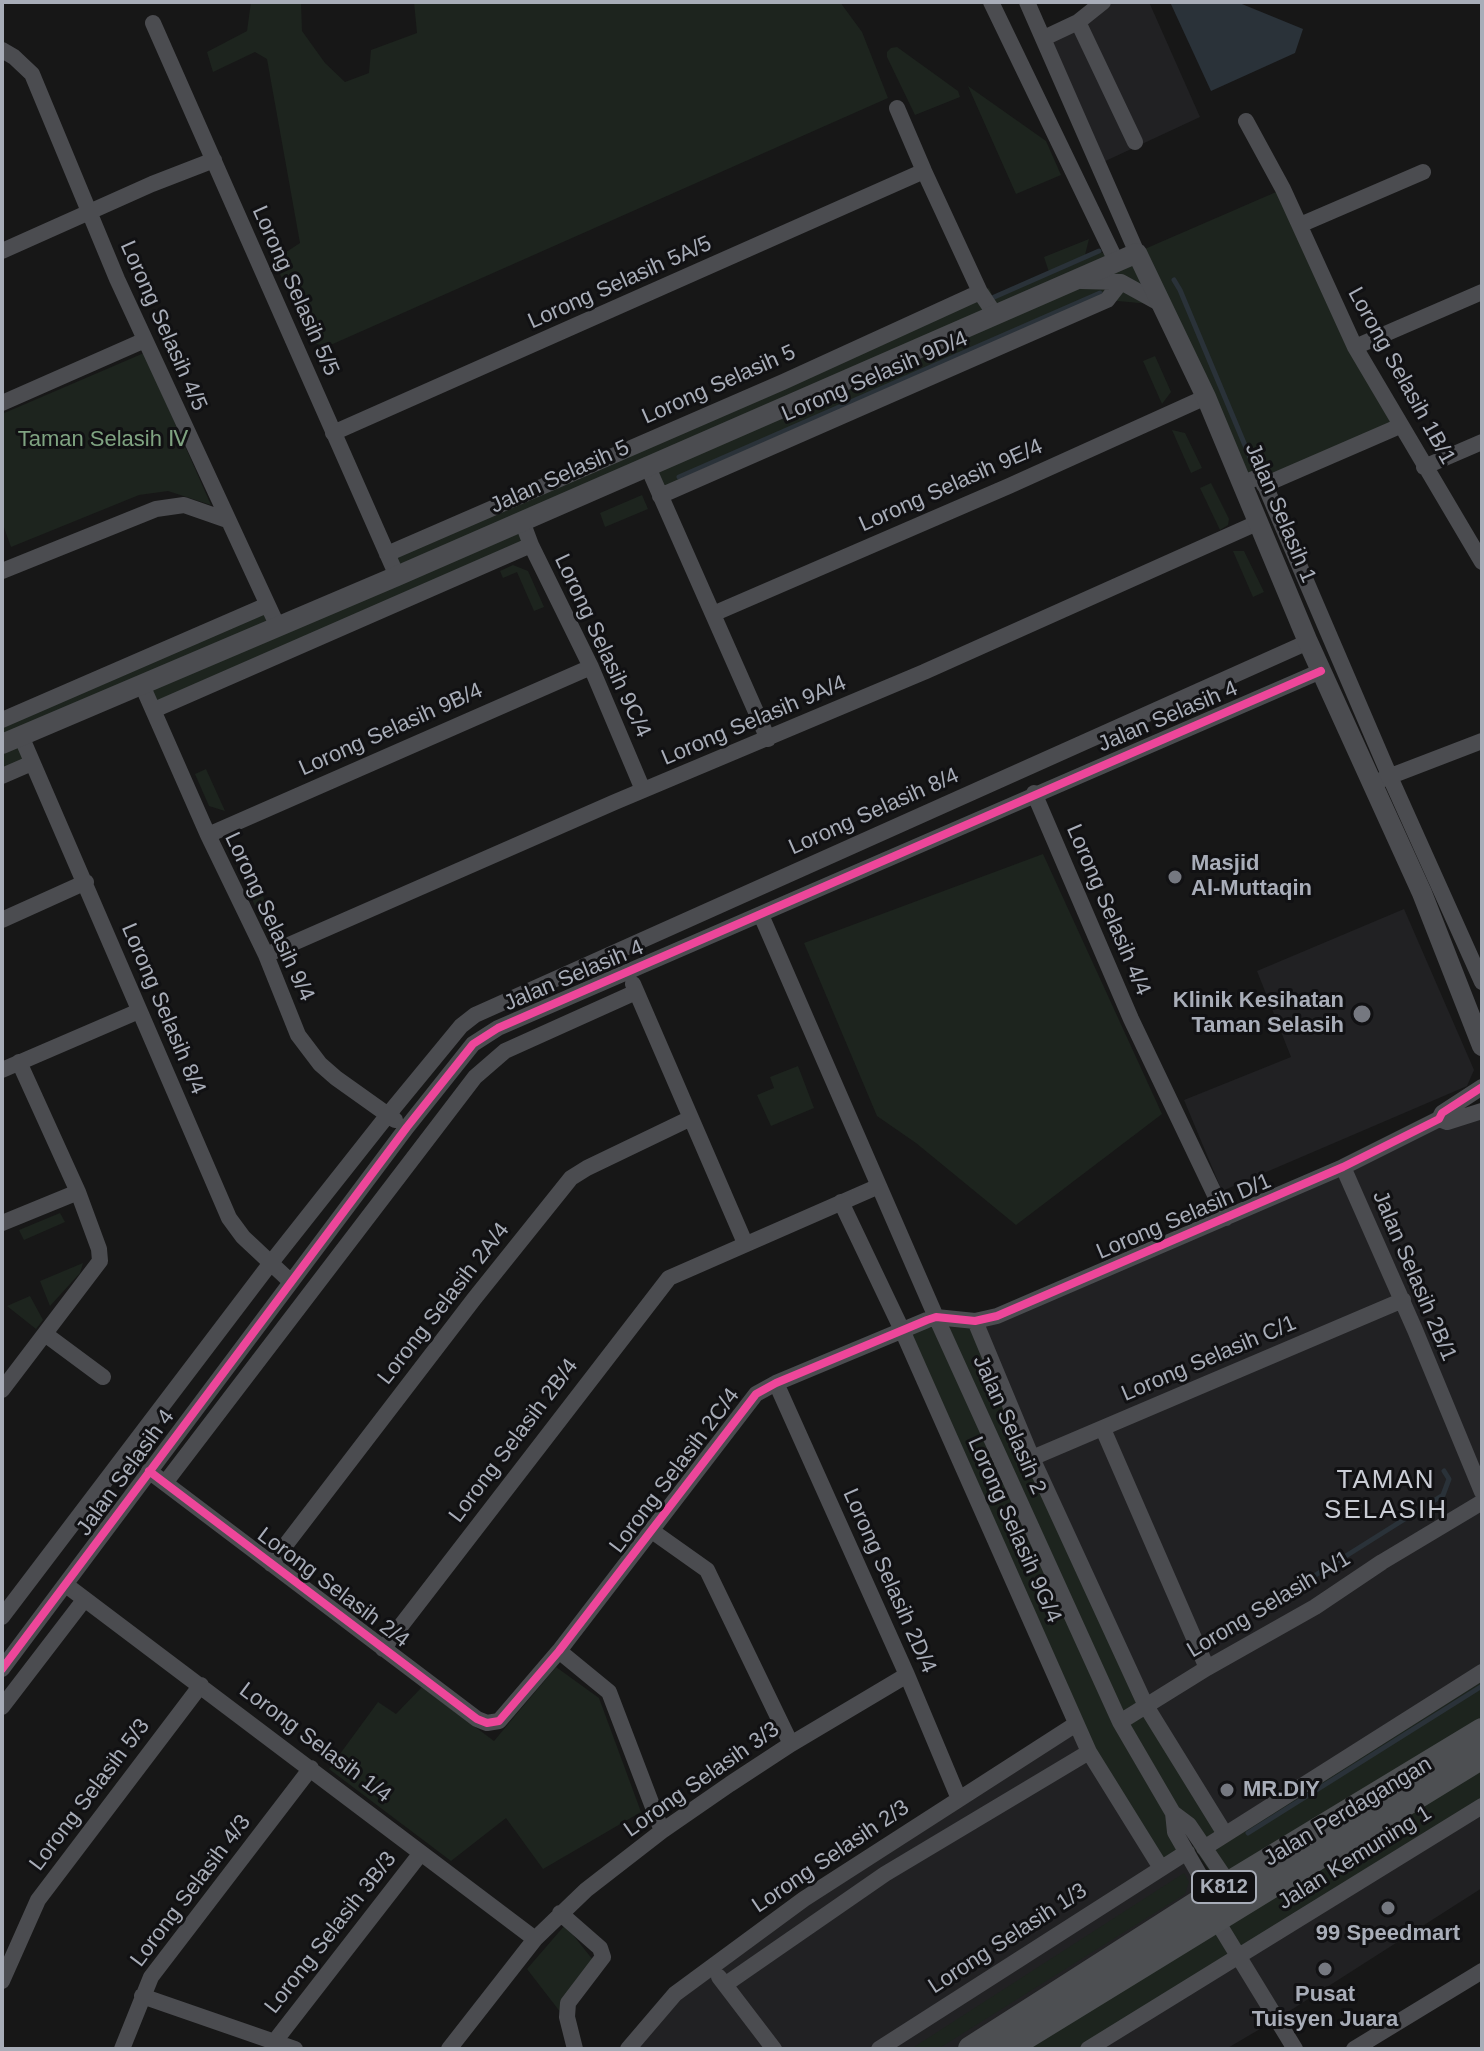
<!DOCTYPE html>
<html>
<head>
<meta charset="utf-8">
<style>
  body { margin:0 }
  #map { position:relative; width:1484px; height:2051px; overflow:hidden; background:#171717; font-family:Arial,sans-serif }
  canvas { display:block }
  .frame { position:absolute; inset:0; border:4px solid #a8adb8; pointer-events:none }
</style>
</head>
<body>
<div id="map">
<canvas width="1484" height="2051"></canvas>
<div class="frame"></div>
</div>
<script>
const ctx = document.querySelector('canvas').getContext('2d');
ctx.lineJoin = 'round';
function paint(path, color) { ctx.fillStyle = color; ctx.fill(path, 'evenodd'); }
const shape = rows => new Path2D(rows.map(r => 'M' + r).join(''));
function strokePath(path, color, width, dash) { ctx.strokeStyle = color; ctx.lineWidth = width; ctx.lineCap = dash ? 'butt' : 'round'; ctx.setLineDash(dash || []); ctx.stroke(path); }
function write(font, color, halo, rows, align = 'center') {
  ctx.font = font + ' Arial,sans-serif'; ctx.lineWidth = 6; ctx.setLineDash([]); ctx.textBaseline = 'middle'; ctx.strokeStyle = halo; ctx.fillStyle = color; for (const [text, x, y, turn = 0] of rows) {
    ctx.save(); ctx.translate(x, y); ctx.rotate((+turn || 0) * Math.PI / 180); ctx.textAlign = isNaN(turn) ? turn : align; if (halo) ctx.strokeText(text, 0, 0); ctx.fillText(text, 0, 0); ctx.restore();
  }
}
paint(shape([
  [1105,2,1149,2,1200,117,1099,164,1044,38],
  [1404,909,1474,1070,1467,1086,1222,1191,1184,1100,1291,1057,1257,971],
  [1482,1111,1482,1672,1225,1834,1146,1706,975,1321,1439,1119],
  [1076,1724,1211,1895,971,2049,628,2049,675,1994],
  [1482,1806,1482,1888,1277,2019,1226,2049,1088,2049]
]), '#212123');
paint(shape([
  [251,2,301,2,302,31,325,63,345,82,369,73,371,50,417,33,414,2,840,2,862,32,888,98,326,347,309,341,274,260,300,243,267,59,255,52,213,72,207,52,247,31],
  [897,47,958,91,960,97,915,115,887,57,887,52,891,48],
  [968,86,1046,141,1061,175,1016,194],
  [1283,189,1400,426,1264,485,1241,484,1161,305,1107,300,660,496,647,466,522,521,531,545,154,710,142,686,21,736,32,763,2,776,2,720,267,605,278,626,396,577,387,554,783,382,989,288,993,297,1049,272,1044,257,1089,239,1085,255,1099,251,1117,261],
  [144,353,211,505,168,491,139,495,11,547,2,522,2,414],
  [1155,356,1171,392,1162,404,1143,361],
  [1172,430,1185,433,1202,468,1191,473],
  [1211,483,1229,519,1228,525,1220,530,1200,488],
  [642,495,648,509,605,527,600,513],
  [1233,551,1244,551,1264,592,1253,597],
  [513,565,528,571,544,607,534,611,517,572,503,578,500,571],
  [206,769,225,811,209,806,195,774],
  [1043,854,1162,1114,1016,1225,916,1143,877,1116,804,943],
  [262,894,281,938,278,939,267,934,252,899],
  [798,1066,814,1108,771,1126,757,1095,774,1088,770,1077],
  [60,1213,65,1222,24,1240,19,1230],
  [83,1263,80,1273,50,1306,40,1281],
  [30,1296,43,1320,36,1329,7,1306],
  [975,1321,1146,1706,1221,1829,1482,1672,1482,1731,1221,1889,1193,1846,1200,1842,1174,1814,1187,1852,1161,1868,1089,1752,902,1330],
  [556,1667,599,1698,641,1812,543,1869,506,1818,451,1861,329,1769,378,1702,396,1714,422,1687,494,1741],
  [1482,1756,1482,1806,1088,2049,1005,2049],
  [1184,1873,1189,1882,1185,1894,938,2049,911,2049],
  [565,1925,597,1965,561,2013,527,1969]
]), '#1d241e');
paint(shape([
  [1170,2,1237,2,1303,29,1295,53,1211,91]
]), '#2a3239');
strokePath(shape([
  [1174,280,1180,290,1257,474],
  [992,298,1099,251],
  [679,477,1100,293],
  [1306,1581,1443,1495,1449,1479,1444,1471],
  [1248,1833,1482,1686]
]), '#2a3239', 5);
strokePath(shape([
  [991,2,1116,261],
  [1027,2,1137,253],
  [1078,22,1135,142],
  [153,23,397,576],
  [1044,38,1078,22,1103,2],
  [2,50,14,57,32,74,117,279,278,627],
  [897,108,924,171,980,292,994,313],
  [1246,121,1283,189,1355,347,1482,562],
  [1300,225,1423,172],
  [2,251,152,184,214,160],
  [1081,281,1121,282,1161,304],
  [1355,347,1482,292],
  [2,403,145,340],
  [333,433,924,171],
  [647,465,768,739],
  [1424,467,1482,442],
  [1241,484,1261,476,1390,777,1482,982],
  [1264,485,1400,426],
  [660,496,1107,300,1121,282],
  [522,521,531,545,591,667,643,790],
  [387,554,783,382,980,292],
  [2,571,156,509,184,505,227,520],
  [713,614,1009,486,1206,397],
  [142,685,208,835,266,955,298,1035,320,1064,336,1078,395,1120],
  [154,710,531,545],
  [2,720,267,605],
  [21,736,229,1218,243,1237,291,1282],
  [2,776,32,763],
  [1383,779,1482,741],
  [1034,793,1131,1019,1226,1218],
  [208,835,591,667],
  [761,915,936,1317,1120,1722,1173,1813,1189,1825,1229,1884],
  [2,920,86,882],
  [266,955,615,802,924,672,1257,523],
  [633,984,745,1243],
  [2,1070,139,1011],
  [1439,1119,1447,1122,1482,1111],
  [1343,1167,1415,1330,1482,1492],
  [841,1202,902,1330,1089,1752,1161,1868],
  [2,1223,78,1192],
  [975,1321,1032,1458,1146,1706,1225,1834],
  [45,1334,103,1377],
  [776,1383,907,1675,959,1799],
  [2,1390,100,1261,99,1249,78,1192,19,1062],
  [1103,1429,1207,1668],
  [1032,1458,1403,1300],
  [149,1471,477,1719,487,1723,499,1721,559,1651,756,1394,776,1383,927,1320,936,1317,975,1321,997,1316,1343,1167,1439,1119,1442,1113,1482,1087],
  [165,1483,475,1077,505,1051,636,992],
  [652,1531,707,1570,791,1744],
  [271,1564,474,1299,571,1178,587,1168,691,1118],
  [66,1585,535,1939],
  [2,1617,270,1264,387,1116,461,1026,475,1015,1308,642],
  [383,1649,669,1278,879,1186],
  [559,1651,609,1692,662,1831],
  [2,1669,407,1127,473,1044,498,1028,1321,671],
  [2,1707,84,1600],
  [1120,1722,1207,1668,1315,1607,1382,1562,1482,1502],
  [1173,1813,1175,1832,1211,1895],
  [1204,1848,1482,1672],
  [560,1913,600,1948,603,1957,568,2003,567,2017,575,2049],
  [1215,1918,1295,2049],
  [719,1977,774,2049],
  [2,1981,38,1900,201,1685],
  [726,1984,885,1874,1089,1752],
  [142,1996,295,2049],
  [275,2041,421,1853],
  [122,2049,151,1977,311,1768],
  [449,2049,535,1939,586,1890,662,1831,730,1784,791,1744,907,1675],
  [628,2049,675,1994,804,1899,1076,1724],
  [879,2049,1187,1852],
  [1088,2049,1482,1806],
  [1354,2049,1482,1971]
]), '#4b4c50', 16);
strokePath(shape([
  [2,744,397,576,1137,253,1206,397,1308,642,1422,893,1482,1046]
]), '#4b4c50', 20);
strokePath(shape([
  [971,2049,1221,1889,1482,1731],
  [1005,2049,1482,1756]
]), '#4d4f52', 26);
strokePath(shape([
  [149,1471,477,1719,487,1723,499,1721,559,1651,756,1394,776,1383,927,1320,936,1317,975,1321,997,1316,1343,1167,1439,1119,1442,1113,1482,1087],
  [2,1669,407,1127,473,1044,498,1028,1321,671]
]), '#ed469a', 8);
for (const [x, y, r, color] of [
  [1175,877,8,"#757880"],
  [1362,1014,10,"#757880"],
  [1227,1790,8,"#757880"],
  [1388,1908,8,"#757880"],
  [1325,1969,8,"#757880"]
]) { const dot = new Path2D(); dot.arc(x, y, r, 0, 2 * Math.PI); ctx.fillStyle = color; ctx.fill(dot); strokePath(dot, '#111113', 3); }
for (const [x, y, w] of [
  [1224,1887,64]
]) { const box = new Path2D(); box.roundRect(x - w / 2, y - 16, w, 32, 6); ctx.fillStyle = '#111113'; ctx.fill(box); strokePath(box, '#a8adb8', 2); }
write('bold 20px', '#a8adb8', null, [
  ["K812",1224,1887]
]);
write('22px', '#a8adb8', '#111113', [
  ["Lorong Selasih 5A/5",620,283,-24],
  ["Lorong Selasih 5/5",295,291,66],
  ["Lorong Selasih 4/5",163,326,66],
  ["Lorong Selasih 1B/1",1401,376,61],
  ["Lorong Selasih 9D/4",875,377,-23],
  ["Lorong Selasih 5",719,385,-24],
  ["Jalan Selasih 5",560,477,-24],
  ["Lorong Selasih 9E/4",951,486,-24],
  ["Jalan Selasih 1",1280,513,67],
  ["Lorong Selasih 9C/4",602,646,65],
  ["Jalan Selasih 4",1168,717,-23],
  ["Lorong Selasih 9A/4",754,721,-23],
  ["Lorong Selasih 9B/4",391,730,-24],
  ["Lorong Selasih 8/4",874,812,-24],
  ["Lorong Selasih 4/4",1108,910,67],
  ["Lorong Selasih 9/4",269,917,65],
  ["Jalan Selasih 4",574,976,-23],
  ["Lorong Selasih 8/4",163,1009,67],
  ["Lorong Selasih D/1",1184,1217,-23],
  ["Jalan Selasih 2B/1",1414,1276,67],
  ["Lorong Selasih 2A/4",444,1304,-52],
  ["Lorong Selasih C/1",1209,1359,-23],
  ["Jalan Selasih 2",1009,1425,66],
  ["Lorong Selasih 2B/4",514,1441,-53],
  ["Lorong Selasih 2C/4",675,1471,-53],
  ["Jalan Selasih 4",126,1473,-54],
  ["Lorong Selasih 9G/4",1014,1530,66],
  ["Lorong Selasih 2D/4",889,1581,66],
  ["Lorong Selasih 2/4",333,1588,37],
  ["Lorong Selasih A/1",1269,1605,-31],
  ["Lorong Selasih 1/4",315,1743,37],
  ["Lorong Selasih 3/3",702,1780,-35],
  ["Lorong Selasih 5/3",90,1795,-53],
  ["Jalan Perdagangan",1348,1812,-31],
  ["Lorong Selasih 2/3",831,1857,-34],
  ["Jalan Kemuning 1",1355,1858,-32],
  ["Lorong Selasih 4/3",191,1891,-53],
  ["Lorong Selasih 3B/3",331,1933,-52],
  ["Lorong Selasih 1/3",1008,1939,-33]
]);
write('22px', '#7fa381', '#111113', [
  ["Taman Selasih Ⅳ",103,440]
]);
write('bold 22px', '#a8adb8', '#111113', [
  ["Masjid",1191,864],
  ["Al-Muttaqin",1191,889],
  ["Klinik Kesihatan",1344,1001,"right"],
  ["Taman Selasih",1344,1026,"right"],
  ["MR.DIY",1243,1790],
  ["99 Speedmart",1388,1934,"center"],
  ["Pusat",1325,1995,"center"],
  ["Tuisyen Juara",1325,2020,"center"]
], 'left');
ctx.letterSpacing = '2px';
write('26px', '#c9ccd4', '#111113', [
  ["TAMAN",1386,1481],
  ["SELASIH",1386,1511]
]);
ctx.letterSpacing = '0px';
</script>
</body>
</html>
